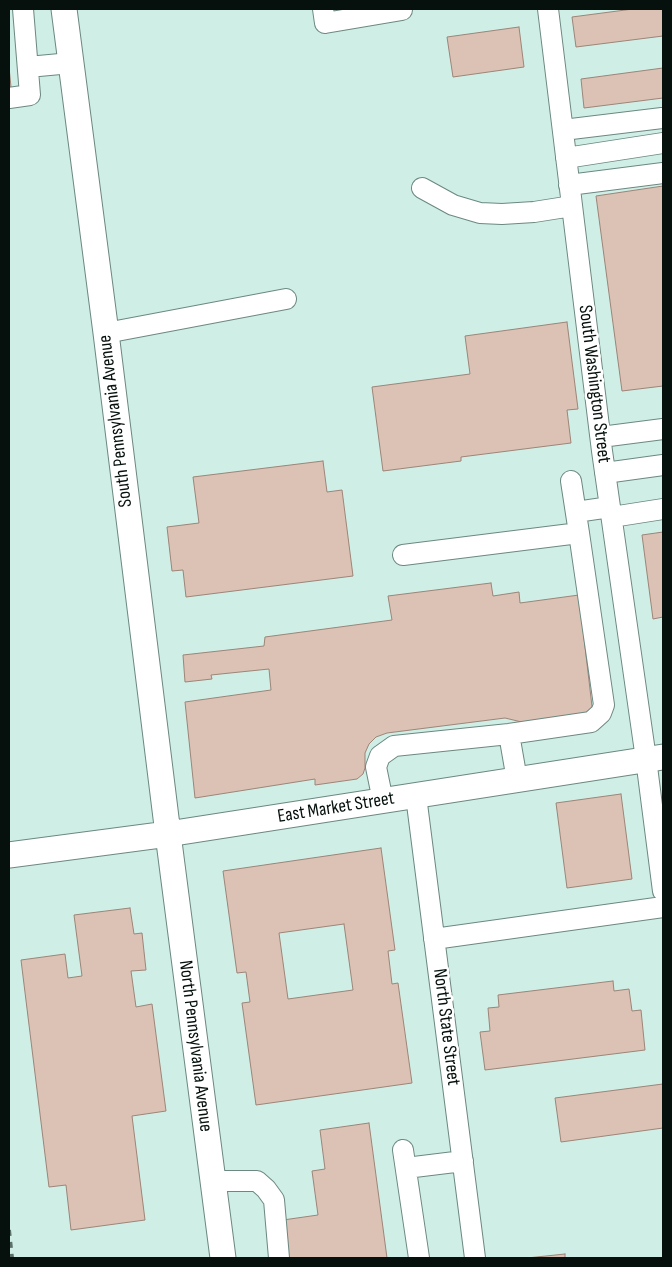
<!DOCTYPE html>
<html>
<head>
<meta charset="utf-8">
<style>
  body { margin:0 }
  #map { position:relative; width:672px; height:1267px; overflow:hidden; background:#cfeee5; font-family:"Sofia Sans Condensed",sans-serif }
  canvas { display:block }
  .frame { position:absolute; inset:0; border:10px solid #06110e; pointer-events:none }
</style>
</head>
<body>
<div id="map">
<canvas width="672" height="1267"></canvas>
<div class="frame"></div>
</div>
<script>
const ctx = document.querySelector('canvas').getContext('2d');
ctx.lineJoin = 'round';
function paint(path, color) { ctx.fillStyle = color; ctx.fill(path, 'evenodd'); }
const shape = rows => new Path2D(rows.map(r => 'M' + r).join(''));
function strokePath(path, color, width, dash) { ctx.strokeStyle = color; ctx.lineWidth = width; ctx.lineCap = dash ? 'butt' : 'round'; ctx.setLineDash(dash || []); ctx.stroke(path); }
function write(font, color, halo, rows, align = 'center') {
  ctx.font = font + ' "Sofia Sans Condensed",sans-serif'; ctx.lineWidth = 5; ctx.setLineDash([]); ctx.textBaseline = 'middle'; ctx.strokeStyle = halo; ctx.fillStyle = color; for (const [text, x, y, turn = 0] of rows) {
    ctx.save(); ctx.translate(x, y); ctx.rotate((+turn || 0) * Math.PI / 180); ctx.textAlign = isNaN(turn) ? turn : align; if (halo) ctx.strokeText(text, 0, 0); ctx.fillText(text, 0, 0); ctx.restore();
  }
}
const building = shape([
  [633,9,663,9,663,36,576,47,572,17,633,9],
  [519,27,524,67,453,77,447,37,519,27],
  [9,67,11,87,9,87,9,67],
  [663,68,663,98,584,108,581,79,663,68],
  [663,186,663,386,622,391,596,196,663,186],
  [567,322,578,409,567,410,571,443,461,457,461,461,383,471,372,387,470,374,465,336,567,322],
  [323,461,327,492,342,490,353,576,186,597,183,570,172,571,167,527,199,523,193,477,323,461],
  [663,532,663,617,653,619,642,535,663,532],
  [491,583,493,596,519,592,520,603,579,595,593,715,530,724,505,718,387,733,376,737,369,744,365,753,365,768,363,774,357,779,315,785,315,779,195,798,185,702,271,690,269,669,211,675,212,679,185,682,183,655,264,646,265,637,392,620,388,596,491,583],
  [621,794,632,879,567,888,556,803,621,794],
  [381,848,395,950,388,951,392,984,398,983,412,1083,256,1105,242,1003,250,1002,246,972,237,973,223,871,381,848],
  [344,924,353,990,288,999,279,933,344,924],
  [130,908,134,934,142,933,146,970,131,971,136,1007,152,1004,166,1111,132,1116,145,1220,71,1230,66,1185,49,1187,21,960,65,954,68,978,82,976,74,915,130,908],
  [613,981,614,991,629,989,632,1011,641,1010,645,1050,485,1070,480,1032,490,1031,488,1008,499,1007,498,995,613,981],
  [663,1084,663,1128,561,1142,555,1098,663,1084],
  [369,1123,387,1258,289,1258,283,1220,318,1215,312,1171,325,1169,320,1130,369,1123],
  [565,1254,565,1258,527,1258,565,1254]
]);
paint(building, '#dcc2b5');
strokePath(building, '#9c8478', 1);
const minor = shape([
  [323,9,325,23,402,10,402,9],
  [548,9,602,451,646,759,663,891],
  [28,67,71,63],
  [9,98,30,95,23,9],
  [563,130,662,118],
  [566,158,663,143],
  [569,185,663,173],
  [422,188,453,205,480,213,502,214,534,212,572,206],
  [106,333,286,299],
  [601,437,663,429],
  [605,473,663,465],
  [576,512,610,507],
  [612,517,663,509],
  [403,555,579,533,571,481],
  [509,734,517,780],
  [416,796,475,1258],
  [383,801,376,767,380,756,394,746,509,734,591,722,601,713,604,705,579,533],
  [434,939,663,907],
  [403,1150,419,1258],
  [406,1168,463,1161],
  [213,1181,257,1181,266,1189,274,1200,279,1258]
]);
const major = shape([
  [64,9,106,333,168,834,223,1258],
  [9,855,168,834,663,757]
]);
strokePath(minor, '#6c8881', 22);
strokePath(major, '#6c8881', 27);
strokePath(minor, '#fff', 20);
strokePath(major, '#fff', 25);
strokePath(shape([
  [9,1230,12,1258]
]), '#5c706a', 4, [6, 6]);
write('19px', '#06110e', '#fff', [
  ["South Washington Street",594,384,83],
  ["South Pennsylvania Avenue",116,421,-97],
  ["East Market Street",336,808,-9],
  ["North State Street",446,1027,83],
  ["North Pennsylvania Avenue",195,1046,83]
]);
</script>
</body>
</html>
